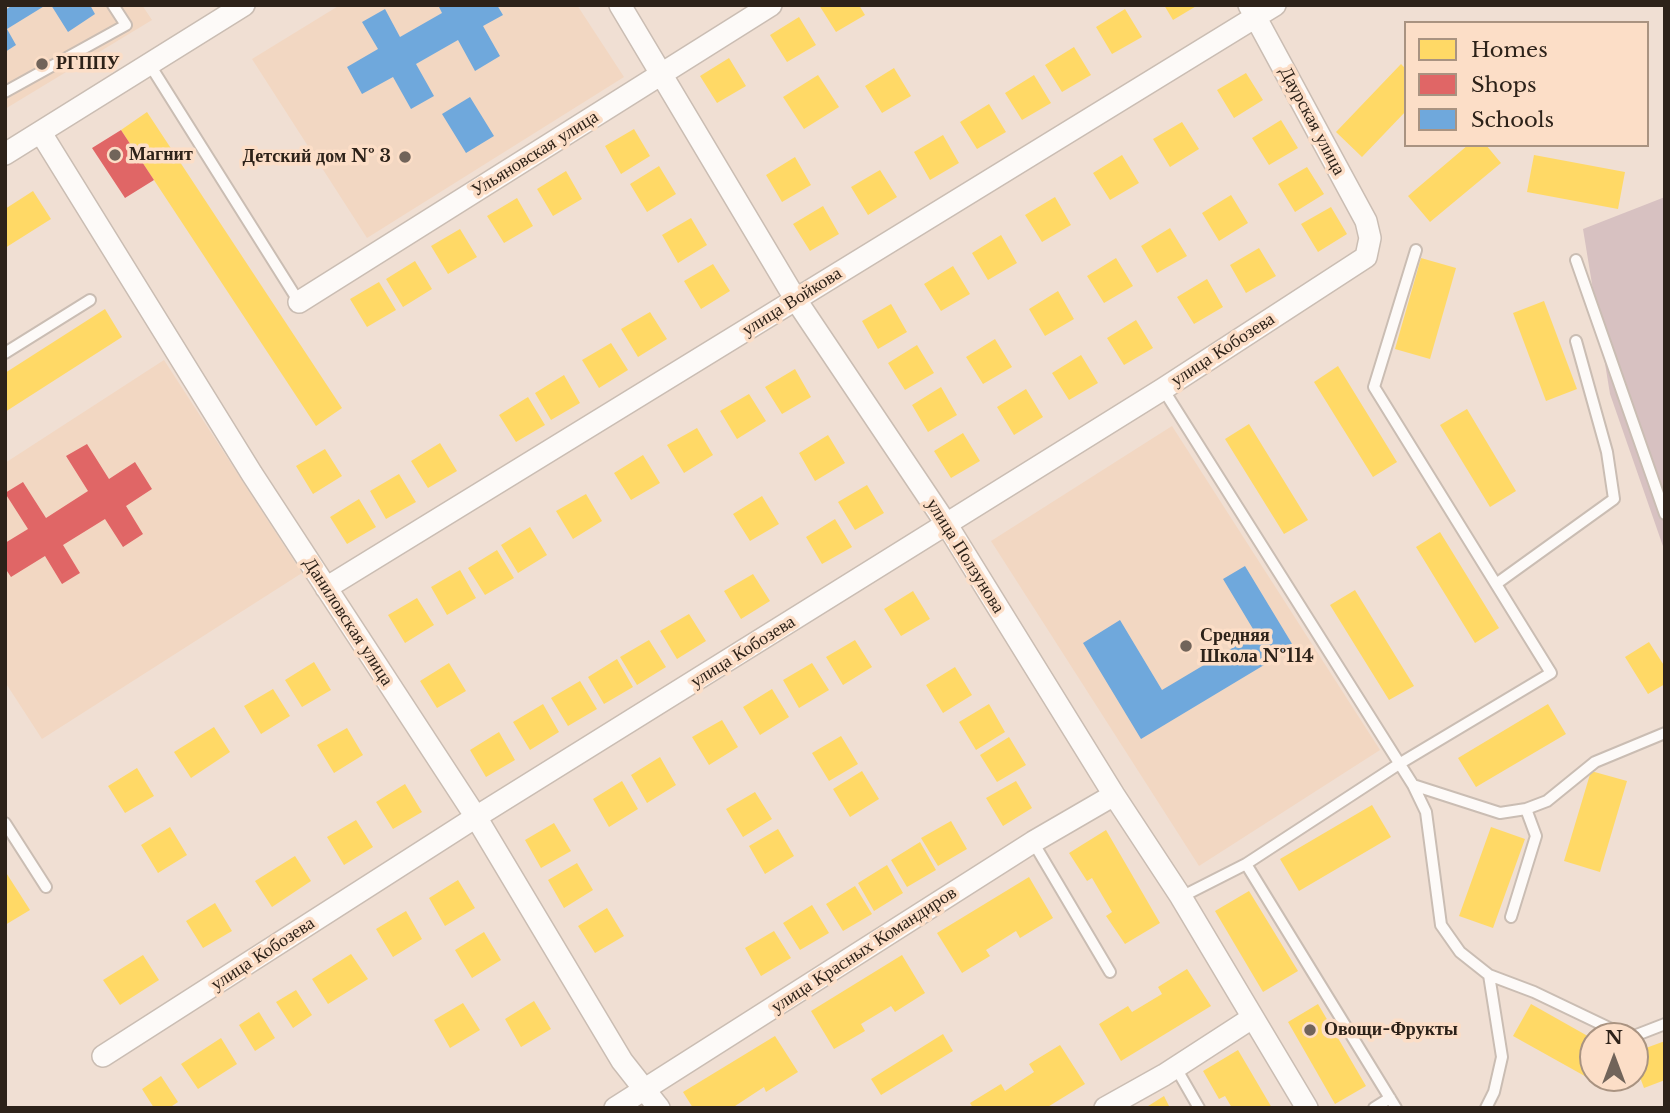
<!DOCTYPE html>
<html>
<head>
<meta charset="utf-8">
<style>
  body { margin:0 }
  #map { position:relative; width:1670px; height:1113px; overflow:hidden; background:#f0dfd3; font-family:"Libre Baskerville",serif }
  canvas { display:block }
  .frame { position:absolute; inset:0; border:7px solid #2d2219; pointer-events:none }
  .legend { position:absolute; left:1404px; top:21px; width:245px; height:126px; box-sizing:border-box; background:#fcdec7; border:2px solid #a99381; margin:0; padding:9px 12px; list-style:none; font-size:21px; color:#2d2219 }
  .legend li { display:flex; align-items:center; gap:14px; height:35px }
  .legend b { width:35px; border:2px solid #a99381 }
  .north { position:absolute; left:1579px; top:1022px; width:70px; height:70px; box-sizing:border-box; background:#fcdec7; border:2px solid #a99381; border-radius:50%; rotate:0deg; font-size:19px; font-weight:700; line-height:28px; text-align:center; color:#2d2219 }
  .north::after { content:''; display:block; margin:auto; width:24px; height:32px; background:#71645a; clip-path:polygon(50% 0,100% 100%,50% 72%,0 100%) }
</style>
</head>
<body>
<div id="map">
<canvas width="1670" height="1113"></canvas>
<div class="frame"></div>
<ul class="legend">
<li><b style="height:19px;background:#ffd966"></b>Homes</li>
<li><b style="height:19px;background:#e06666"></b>Shops</li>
<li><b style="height:19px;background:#6fa8dc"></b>Schools</li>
</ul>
<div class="north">N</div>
</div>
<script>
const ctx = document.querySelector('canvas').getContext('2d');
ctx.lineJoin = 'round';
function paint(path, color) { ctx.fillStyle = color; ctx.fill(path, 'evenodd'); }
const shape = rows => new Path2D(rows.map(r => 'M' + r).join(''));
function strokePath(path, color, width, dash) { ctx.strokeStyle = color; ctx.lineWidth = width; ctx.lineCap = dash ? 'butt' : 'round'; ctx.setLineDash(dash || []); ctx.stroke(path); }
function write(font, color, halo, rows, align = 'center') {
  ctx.font = font + ' "Libre Baskerville",serif'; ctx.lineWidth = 7; ctx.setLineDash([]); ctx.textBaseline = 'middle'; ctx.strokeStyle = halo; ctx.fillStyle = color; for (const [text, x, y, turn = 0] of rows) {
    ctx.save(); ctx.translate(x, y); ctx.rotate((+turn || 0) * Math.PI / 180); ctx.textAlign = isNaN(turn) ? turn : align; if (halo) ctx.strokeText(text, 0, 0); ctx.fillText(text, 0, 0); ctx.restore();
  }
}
paint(shape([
  [5,5,142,5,152,20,5,109],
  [340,5,577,5,624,77,367,238,252,59],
  [164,360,302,573,42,739,5,682,5,463],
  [1172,426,1380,750,1199,866,991,541]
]), '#f2d7c2');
paint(shape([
  [1665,197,1665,552,1610,394,1583,229]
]), '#d7c1c1');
paint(shape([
  [819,5,859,5,865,15,836,32],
  [1164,5,1198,5,1173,20],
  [1125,9,1142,37,1112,54,1096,27],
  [799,17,816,45,787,62,770,35],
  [1074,47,1091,75,1062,92,1045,65],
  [729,58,746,86,717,103,700,76],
  [1401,64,1406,69,1406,111,1362,157,1336,132],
  [894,68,911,96,882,113,865,86],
  [1246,73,1263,100,1234,118,1217,90],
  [818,75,839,107,804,129,783,97],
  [1034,75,1051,103,1022,120,1005,93],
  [989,104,1006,132,977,149,960,122],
  [147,112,342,408,316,426,121,130],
  [1281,120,1298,148,1269,165,1252,138],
  [1182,122,1199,149,1170,167,1153,139],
  [634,129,650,156,621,174,605,146],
  [943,135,959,163,930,180,914,152],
  [1468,145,1486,145,1501,163,1430,222,1408,196],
  [1122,155,1139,183,1110,200,1093,173],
  [1534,155,1625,172,1618,209,1527,192],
  [795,157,811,185,782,202,766,175],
  [659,166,676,194,647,212,630,184],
  [1307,167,1324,194,1295,212,1278,184],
  [880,170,897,197,868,215,851,187],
  [566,171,582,199,553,216,537,189],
  [33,191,51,219,5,248,5,209],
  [1231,195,1248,223,1219,241,1202,213],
  [1055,197,1071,225,1042,242,1025,215],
  [517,198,533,226,504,243,487,216],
  [823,206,839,234,810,251,793,224],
  [1331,207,1347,234,1318,252,1301,224],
  [691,218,707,245,678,263,662,235],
  [1170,228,1187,256,1157,273,1141,246],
  [460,229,477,257,448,274,431,246],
  [1001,235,1017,263,988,280,972,253],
  [1259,248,1276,276,1246,293,1230,265],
  [1116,258,1133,286,1104,303,1087,276],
  [1421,258,1456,268,1430,359,1395,349],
  [415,261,432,289,403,307,386,279],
  [713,264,730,291,701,309,684,281],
  [953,266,970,294,941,311,924,284],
  [1207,279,1223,307,1194,324,1177,297],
  [379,282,396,310,367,327,350,299],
  [1058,291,1074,319,1045,336,1029,309],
  [1544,301,1577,389,1546,401,1513,313],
  [891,304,907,332,878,349,862,321],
  [105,309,122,337,5,412,5,373],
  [650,312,667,339,638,357,621,329],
  [1136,320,1153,348,1124,365,1107,338],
  [995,339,1012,367,983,384,966,357],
  [611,343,628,370,599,388,582,360],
  [917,345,934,373,905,390,888,363],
  [1081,355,1098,383,1069,400,1052,373],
  [1338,366,1397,462,1373,477,1314,382],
  [795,369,811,397,782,414,765,387],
  [564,375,580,403,551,420,535,393],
  [941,387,957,415,928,432,912,405],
  [1026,389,1043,417,1014,435,997,407],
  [749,394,766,421,737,439,720,411],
  [528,397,545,425,516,442,499,415],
  [1467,409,1516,491,1490,507,1440,425],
  [1249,424,1308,520,1284,534,1225,439],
  [697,428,713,455,684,473,667,445],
  [963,433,980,461,951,478,934,451],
  [828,435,845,463,815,481,799,453],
  [440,443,457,471,428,488,411,461],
  [325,449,342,476,313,494,296,466],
  [643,455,660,483,631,500,614,473],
  [399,474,416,502,386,519,370,491],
  [867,485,884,513,855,530,838,502],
  [586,494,602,521,573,539,556,511],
  [762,496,779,524,750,541,733,514],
  [359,499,376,527,347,544,330,517],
  [835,519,852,547,822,564,806,537],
  [530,527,547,555,518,573,501,545],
  [1440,532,1499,628,1475,643,1416,547],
  [497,550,514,578,485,595,468,568],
  [460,570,476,598,447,615,431,587],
  [753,574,770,601,741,619,724,591],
  [1355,590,1414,686,1389,700,1330,605],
  [913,591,930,619,901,636,884,609],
  [417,598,434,625,405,643,388,615],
  [689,614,706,641,677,659,660,631],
  [649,640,666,667,637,685,620,657],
  [855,640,872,667,843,685,826,657],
  [1649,642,1665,667,1665,684,1648,694,1625,657],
  [617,659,633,687,604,704,588,677],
  [314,662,331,690,302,707,285,680],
  [449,663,466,691,437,708,420,681],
  [812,663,829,690,799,708,783,680],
  [955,667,972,695,943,713,926,685],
  [580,681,597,709,568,726,551,698],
  [273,689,290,716,261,734,244,706],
  [772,689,789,717,760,735,743,707],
  [543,704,559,732,530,750,513,722],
  [989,704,1005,732,976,750,959,722],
  [1548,704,1566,734,1476,787,1458,758],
  [722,720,738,747,709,765,692,737],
  [214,727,230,752,191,778,174,752],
  [347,728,363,755,334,773,317,745],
  [499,732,515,760,486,777,470,750],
  [841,736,858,764,829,781,812,753],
  [1009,737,1026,765,997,782,980,755],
  [660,757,676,785,647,803,631,775],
  [137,768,154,796,125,813,108,786],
  [862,771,879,799,850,817,833,789],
  [1591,771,1627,781,1600,872,1564,861],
  [622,781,638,809,609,827,593,799],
  [1016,781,1032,808,1003,826,986,798],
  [405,784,422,812,393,829,376,802],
  [755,792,772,819,743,837,726,809],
  [1372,805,1391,837,1299,891,1280,859],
  [356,820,373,847,344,865,327,837],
  [951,821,967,849,938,866,921,838],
  [554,823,571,851,541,868,525,840],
  [170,827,187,855,158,873,141,845],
  [1491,827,1525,839,1493,928,1459,916],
  [778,829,794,856,765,874,749,846],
  [1106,830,1160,923,1125,944,1106,916,1112,912,1092,878,1087,881,1069,853],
  [920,842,936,870,907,887,891,860],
  [295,856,311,881,272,907,255,881],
  [577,863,593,890,564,908,548,880],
  [887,865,903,893,874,911,858,883],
  [5,871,30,910,5,925],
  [1029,877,1053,918,1020,938,1016,931,986,950,990,956,962,973,937,933],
  [458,880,475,908,445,926,429,898],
  [855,886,872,914,843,931,826,904],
  [1249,891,1298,971,1263,992,1215,911],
  [215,903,232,931,203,948,186,921],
  [812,905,829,933,800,950,783,923],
  [607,908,624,936,595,953,578,926],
  [406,911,422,939,393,957,376,929],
  [774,931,791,958,761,976,745,948],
  [484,932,501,960,472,978,455,950],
  [351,954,368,979,328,1004,312,979],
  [143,955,159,980,120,1005,103,980],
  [902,955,925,993,895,1012,891,1006,861,1024,865,1031,834,1049,811,1011],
  [1187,969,1211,1006,1121,1061,1099,1024,1128,1006,1132,1012,1162,994,1158,987],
  [296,990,312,1015,293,1028,276,1002],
  [534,1001,551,1029,521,1047,505,1019],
  [463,1003,480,1030,450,1048,434,1020],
  [1318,1004,1366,1086,1335,1104,1288,1022],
  [1531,1004,1593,1039,1593,1078,1614,1078,1608,1089,1513,1036],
  [259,1012,275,1038,255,1051,239,1025],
  [943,1034,953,1051,881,1095,871,1079],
  [775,1036,798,1072,766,1092,764,1087,732,1108,693,1108,683,1092],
  [221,1038,237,1064,198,1089,181,1064],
  [1665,1041,1665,1080,1644,1088,1635,1064,1635,1052],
  [1060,1045,1085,1084,1046,1108,973,1108,970,1103,1001,1084,1005,1091,1034,1072,1029,1064],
  [1238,1050,1272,1108,1232,1108,1225,1096,1219,1099,1203,1071],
  [161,1076,178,1102,169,1108,154,1108,142,1089],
  [1164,1096,1170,1108,1145,1108]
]), '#ffd966');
paint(shape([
  [121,130,154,180,125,198,92,148],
  [87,444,109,479,135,462,152,489,126,506,143,534,123,547,105,519,63,545,80,573,62,584,45,556,11,577,5,568,5,543,28,529,5,493,23,482,46,518,88,491,66,456]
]), '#e06666');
paint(shape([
  [13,5,46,5,7,29,16,45,5,52,5,10],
  [51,5,90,5,95,14,68,32],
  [438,5,497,5,503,15,483,26,500,56,475,71,458,40,416,64,434,96,411,109,393,77,362,94,347,67,378,49,362,22,385,9,400,37,442,13],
  [470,97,494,136,466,153,442,114],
  [1245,566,1294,647,1141,739,1083,643,1120,620,1162,690,1256,634,1223,579]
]), '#6fa8dc');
const lane = shape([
  [150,65,299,302],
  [5,92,126,25,113,5],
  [1576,260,1665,514],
  [5,353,90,300],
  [1163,389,1413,785,1426,812,1441,925,1460,952,1489,975,1534,992,1626,1036],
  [1496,584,1614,499,1607,452,1576,341],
  [1413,785,1500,813,1526,809,1547,801,1595,762,1665,733],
  [5,823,46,887],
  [1033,842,1110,972],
  [1246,864,1396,1108],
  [1181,897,1246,864,1399,764,1551,673,1374,387,1416,250],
  [1511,917,1536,836,1526,809],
  [1634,1036,1665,1024],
  [1176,1068,1199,1108],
  [1374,1108,1390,1098],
  [1486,1108,1494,1092,1502,1057,1489,975]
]);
const street = shape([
  [620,5,796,300,947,525,1114,795,1181,897,1307,1108],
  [41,133,252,474,476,817,622,1061,659,1108],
  [5,154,244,5],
  [299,302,771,5],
  [326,588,1275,5],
  [103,1056,476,817,1163,389,1366,257,1370,238,1366,221,1249,5],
  [615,1108,1033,842,1114,795],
  [1105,1108,1164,1075,1252,1018]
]);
strokePath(lane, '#cabdb3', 14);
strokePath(street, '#cabdb3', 24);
strokePath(lane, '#fdfaf8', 10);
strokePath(street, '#fdfaf8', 21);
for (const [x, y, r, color] of [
  [42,64,7,"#71645a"],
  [115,155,7,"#71645a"],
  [405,157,7,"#71645a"],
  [1186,646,7,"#71645a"],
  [1310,1030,7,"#71645a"]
]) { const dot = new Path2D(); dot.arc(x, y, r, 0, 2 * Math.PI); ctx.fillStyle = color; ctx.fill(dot); strokePath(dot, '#fcdec7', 2.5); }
write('bold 18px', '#2d2219', '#fcdec7', [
  ["РГППУ",56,64],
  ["Магнит",129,155],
  ["Детский дом № 3",391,157,"right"],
  ["Средняя",1200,636],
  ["Школа №114",1200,657],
  ["Овощи-Фрукты",1324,1030]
], 'left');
write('18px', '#2d2219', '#fcdec7', [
  ["Даурская улица",1312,121,62],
  ["Ульяновская улица",535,154,-32],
  ["улица Войкова",792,302,-32],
  ["улица Кобозева",1223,350,-33],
  ["улица Ползунова",965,556,58],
  ["Даниловская улица",348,622,57],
  ["улица Кобозева",743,652,-32],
  ["улица Красных Командиров",864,950,-33],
  ["улица Кобозева",263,954,-33]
]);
</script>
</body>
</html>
